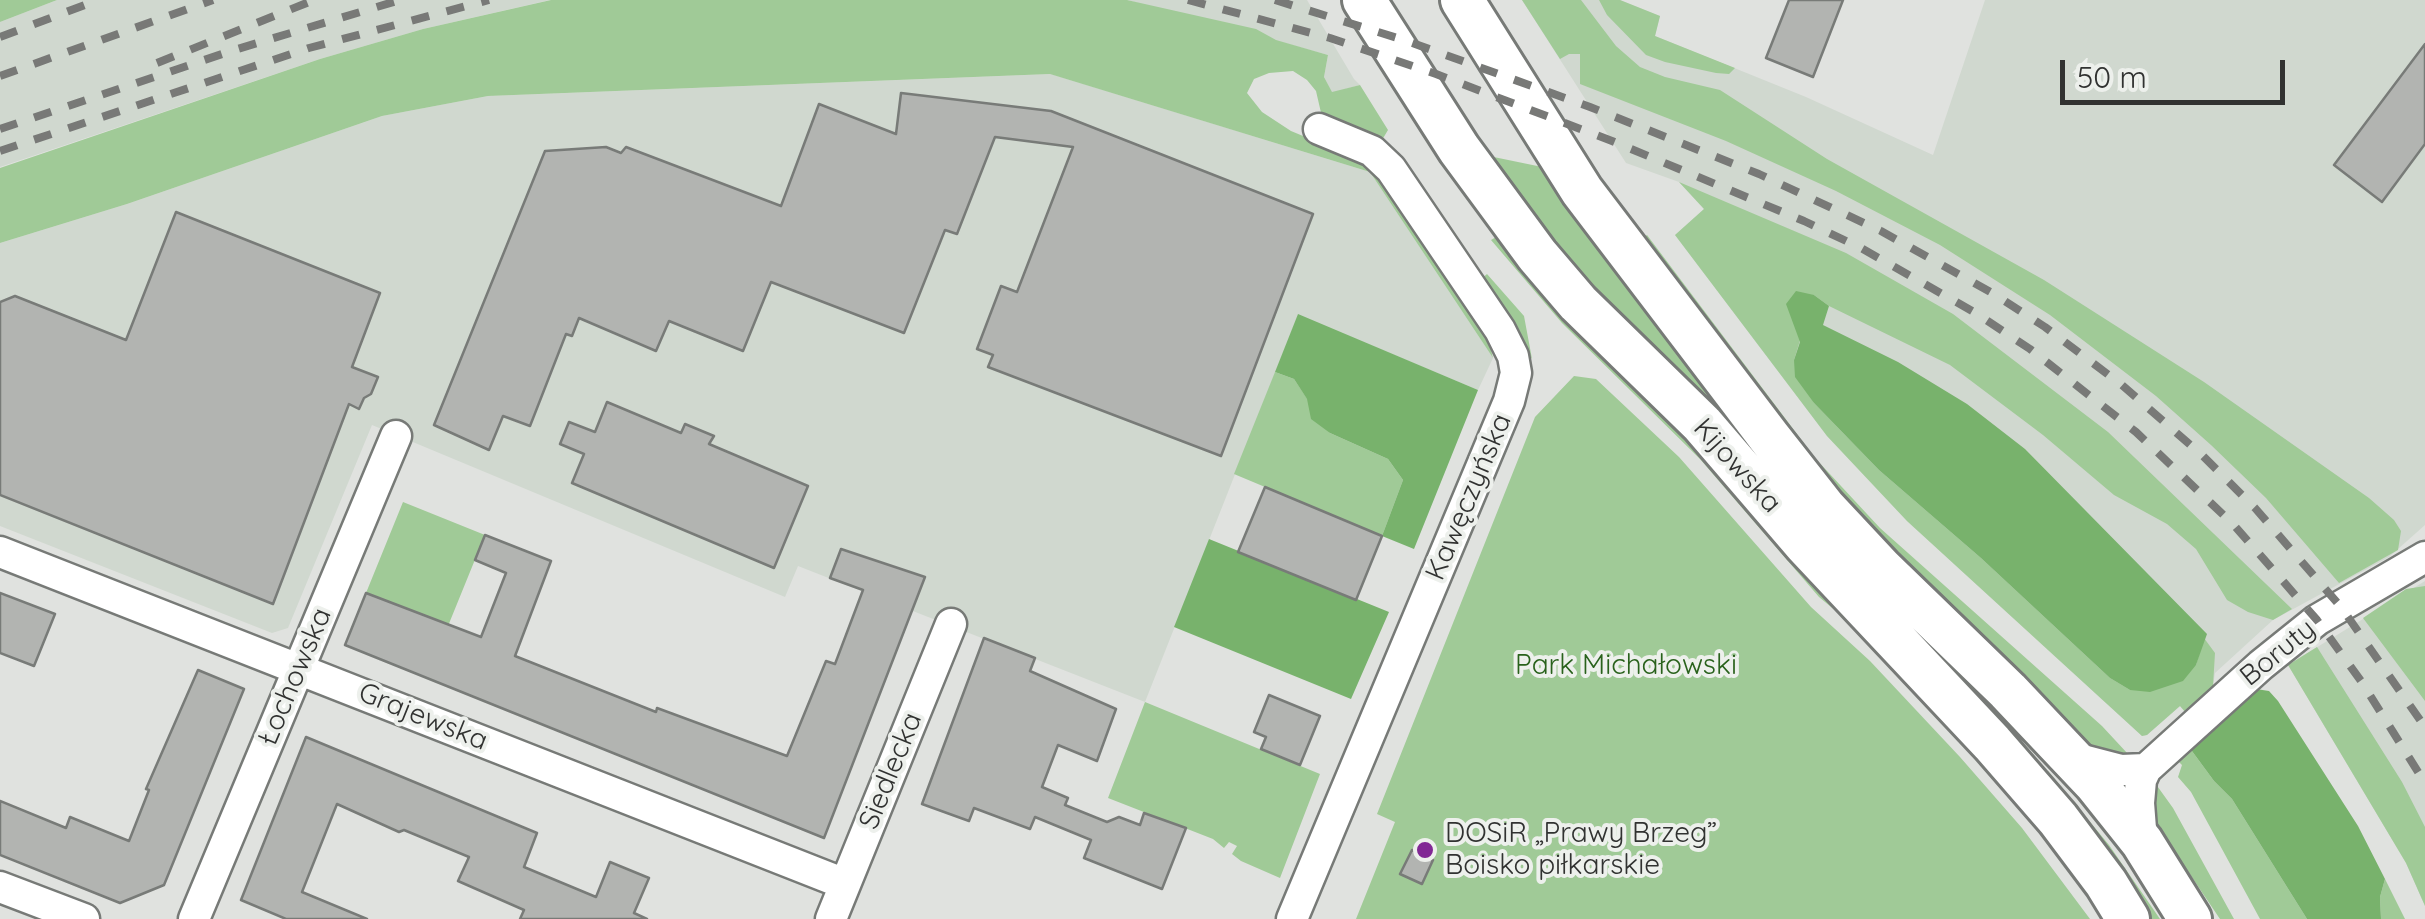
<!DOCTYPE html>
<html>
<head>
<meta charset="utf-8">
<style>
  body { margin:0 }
  #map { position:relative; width:2425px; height:919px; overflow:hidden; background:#e0e2df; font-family:Quicksand,sans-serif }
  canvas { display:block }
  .scale { position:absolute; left:2060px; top:60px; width:225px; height:45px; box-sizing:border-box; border:5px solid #313231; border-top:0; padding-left:12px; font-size:30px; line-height:35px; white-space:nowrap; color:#313231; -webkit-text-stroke:8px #edf0ec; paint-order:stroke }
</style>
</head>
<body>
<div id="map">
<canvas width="2425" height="919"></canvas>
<div class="scale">50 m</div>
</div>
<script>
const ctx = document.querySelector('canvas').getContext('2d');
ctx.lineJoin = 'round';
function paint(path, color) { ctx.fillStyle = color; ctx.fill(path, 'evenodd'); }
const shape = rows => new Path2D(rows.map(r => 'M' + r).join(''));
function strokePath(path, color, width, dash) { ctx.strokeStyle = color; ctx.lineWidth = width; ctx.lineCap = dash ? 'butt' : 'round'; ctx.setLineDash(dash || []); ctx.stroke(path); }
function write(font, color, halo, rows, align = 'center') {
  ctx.font = font + ' Quicksand,sans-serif'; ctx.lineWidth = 8; ctx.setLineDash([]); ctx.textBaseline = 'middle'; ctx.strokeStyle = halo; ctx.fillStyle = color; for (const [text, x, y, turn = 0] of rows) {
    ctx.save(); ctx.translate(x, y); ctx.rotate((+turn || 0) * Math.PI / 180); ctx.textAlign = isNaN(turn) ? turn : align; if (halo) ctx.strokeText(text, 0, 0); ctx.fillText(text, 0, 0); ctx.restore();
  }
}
paint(shape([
  [57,0,550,0,423,29,320,59,0,167,0,22],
  [1127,0,1307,0,1354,79,1360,85,1332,93,1324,77,1328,55],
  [1522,0,1620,0,1660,16,1655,36,1806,97,1933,155,1985,0,2425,0,2425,525,2389,557,2273,620,2215,673,2213,686,2186,713,2180,706,2147,735,2142,736,1907,521,1827,436,1675,235,1704,209,1679,182,1626,163],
  [1051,74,1370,172,1493,358,1478,390,1298,315,1145,702,798,566,785,597,372,425,288,628,272,633,0,526,0,243,127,204,382,116,488,96],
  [2425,581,2425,906,2406,863,2288,665]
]), '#d0d8cf');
paint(shape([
  [0,0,57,0,0,22],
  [551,0,1127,0,1256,29,1276,40,1328,55,1324,77,1332,92,1360,85,1388,130,1382,140,1322,117,1316,91,1307,80,1293,71,1269,73,1254,79,1247,93,1262,112,1291,131,1356,158,1377,172,1488,338,1493,358,1370,172,1050,74,488,96,382,116,127,204,0,243,0,168,320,59,423,29],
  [1522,0,1581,0,1616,46,1640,67,1665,77,1720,90,1827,159,2044,280,2204,382,2369,498,2394,520,2401,531,2398,550,2339,583,2266,498,2211,445,2156,396,2050,315,1940,245,1836,191,1726,141,1580,84,1580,54,1569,54,1560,59],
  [1599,0,1620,0,1660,16,1655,36,1735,68,1729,74,1716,73,1665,62,1646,55,1607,15],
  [1484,155,1547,168,1736,426,1733,430,1577,274],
  [1679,182,1846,253,1953,314,2108,432,2292,609,2273,620,2248,612,2227,600,2196,549,2167,524,2114,495,2043,435,1950,365,1829,306,1814,295,1794,360,1814,403,1879,470,1981,558,2110,678,2130,690,2196,665,2204,638,2215,653,2213,686,2186,713,2180,706,2147,735,2142,736,1907,521,1827,436,1675,235,1704,209],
  [1647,235,1815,458,1880,528,2102,726,2128,754,2111,754,2089,744,2027,679,1922,587,1863,528,1642,239],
  [1498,236,1676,425,1860,631,1819,597,1700,459,1562,323,1491,240],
  [1487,274,1524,316,1532,359,1480,280],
  [1275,372,1294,379,1330,433,1388,459,1403,480,1382,536,1234,474],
  [1574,376,1596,379,1679,457,1811,607,1870,661,1960,757,2022,828,2090,919,1356,919,1395,822,1377,814,1535,417],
  [403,502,485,535,448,626,366,593],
  [2425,586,2425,701,2363,618,2406,589],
  [2317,647,2402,782,2425,827,2425,906,2406,863,2288,665],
  [1145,702,1320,774,1280,878,1241,861,1232,854,1237,846,1229,842,1224,848,1213,839,1108,798],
  [2189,747,2214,781,2232,799,2307,919,2260,919,2191,792,2178,777,2182,765,2176,759],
  [2048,771,2109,845,2160,919,2148,919,2043,775],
  [2155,783,2173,808,2234,919,2220,919,2152,818],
  [2385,879,2405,919,2381,919,2380,897]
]), '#a0ca97');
paint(shape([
  [1796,291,1814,295,1829,306,1823,325,1898,362,1967,404,2025,449,2207,634,2196,665,2183,681,2150,692,2130,690,2110,678,1981,558,1879,470,1814,403,1795,377,1794,360,1800,342,1786,304],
  [1298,314,1478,390,1414,549,1382,536,1403,480,1388,459,1330,433,1311,419,1307,399,1294,379,1275,372],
  [1209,539,1389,612,1351,699,1174,627],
  [2256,689,2269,691,2278,701,2358,826,2385,879,2380,897,2381,919,2307,919,2232,799,2214,781,2189,747]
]), '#78b26c');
const building = shape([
  [1789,0,1843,0,1813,77,1766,58,1789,0],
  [2425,44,2425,144,2382,202,2334,165,2425,44],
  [901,93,1051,111,1313,214,1221,456,988,367,993,355,977,349,1001,286,1017,292,1073,147,995,137,957,234,945,230,904,333,771,282,743,351,669,321,656,351,579,318,572,336,566,334,530,426,503,416,489,450,434,425,545,151,606,147,621,153,626,147,781,206,819,104,896,134,901,93],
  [176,212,380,293,352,367,378,377,371,394,364,398,359,409,349,404,273,604,0,495,0,302,15,296,126,340,176,212],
  [607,402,681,433,685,424,714,436,709,444,808,486,774,568,572,483,584,454,560,444,569,422,595,432,607,402],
  [1265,487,1382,536,1356,600,1238,552,1265,487],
  [485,535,551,561,515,656,656,712,657,708,787,756,826,661,835,664,863,590,830,578,841,549,925,577,824,838,345,645,366,593,481,637,506,573,475,560,485,535],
  [0,593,55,614,34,666,0,653,0,593],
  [984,638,1035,658,1030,671,1116,709,1097,761,1058,745,1042,787,1068,798,1065,805,1107,822,1119,817,1140,825,1144,813,1186,828,1162,889,1084,858,1091,840,1035,817,1030,829,974,808,969,821,922,804,984,638],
  [198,670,244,689,164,885,120,903,0,855,0,801,66,828,70,817,129,841,149,790,146,789,198,670],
  [1269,695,1320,716,1300,765,1261,749,1266,737,1254,732,1269,695],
  [306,737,537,833,524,867,596,897,610,862,649,878,634,913,647,919,520,919,524,910,458,881,469,857,404,830,399,832,337,804,302,892,367,919,286,919,241,900,306,737],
  [1412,850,1433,860,1422,884,1400,874,1412,850]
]);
paint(building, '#b2b4b1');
strokePath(building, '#787b78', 2.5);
const street = shape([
  [0,552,845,884],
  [2071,757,2121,770,2146,769],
  [2142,842,2139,803,2141,780,2146,769,2261,665,2317,620,2425,557],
  [0,887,84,919],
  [194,919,396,436],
  [831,919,951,624],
  [1292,919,1509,401,1516,373,1513,356,1500,330,1391,169,1372,151,1319,129]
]);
const secondary = shape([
  [1364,0,1459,149,1537,255,1578,303,1702,424,1805,544,1992,743,2058,819,2106,883,2128,919],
  [1462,0,1582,191,1769,437,1824,507,1881,568,2008,691,2095,783,2142,842,2190,919]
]);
strokePath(street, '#777a77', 35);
strokePath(secondary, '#777a77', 48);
strokePath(street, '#fff', 30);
strokePath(secondary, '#fff', 42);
strokePath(shape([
  [1188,0,1330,38,1436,74,1612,141,1804,221,1861,248,1974,312,2030,349,2136,432,2233,524,2317,620,2361,681,2425,783],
  [1275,0,1404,40,1590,107,1759,174,1881,231,1994,294,2045,327,2122,385,2203,456,2255,508,2341,607,2425,727],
  [0,37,98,0],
  [157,63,314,0],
  [0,76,213,0],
  [0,129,234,50,400,0],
  [0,151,309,48,489,0]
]), '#787977', 8, [18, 18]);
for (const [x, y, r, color] of [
  [1425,850,10,"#812794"]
]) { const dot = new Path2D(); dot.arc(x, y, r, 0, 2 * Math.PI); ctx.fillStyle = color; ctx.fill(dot); strokePath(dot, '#edf0ec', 4); }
write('28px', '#313231', '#edf0ec', [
  ["Kijowska",1737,466,48],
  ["Kawęczyńska",1469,497,-67],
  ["Boruty",2278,653,-39],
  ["Łochowska",295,677,-67],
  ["Grajewska",423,717,22],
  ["Siedlecka",891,771,-68]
]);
write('28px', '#29621c', '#edf0ec', [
  ["Park Michałowski",1626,666]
]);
write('28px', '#313231', '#edf0ec', [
  ["DOSiR „Prawy Brzeg”",1445,834],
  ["Boisko piłkarskie",1445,866]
], 'left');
</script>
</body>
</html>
